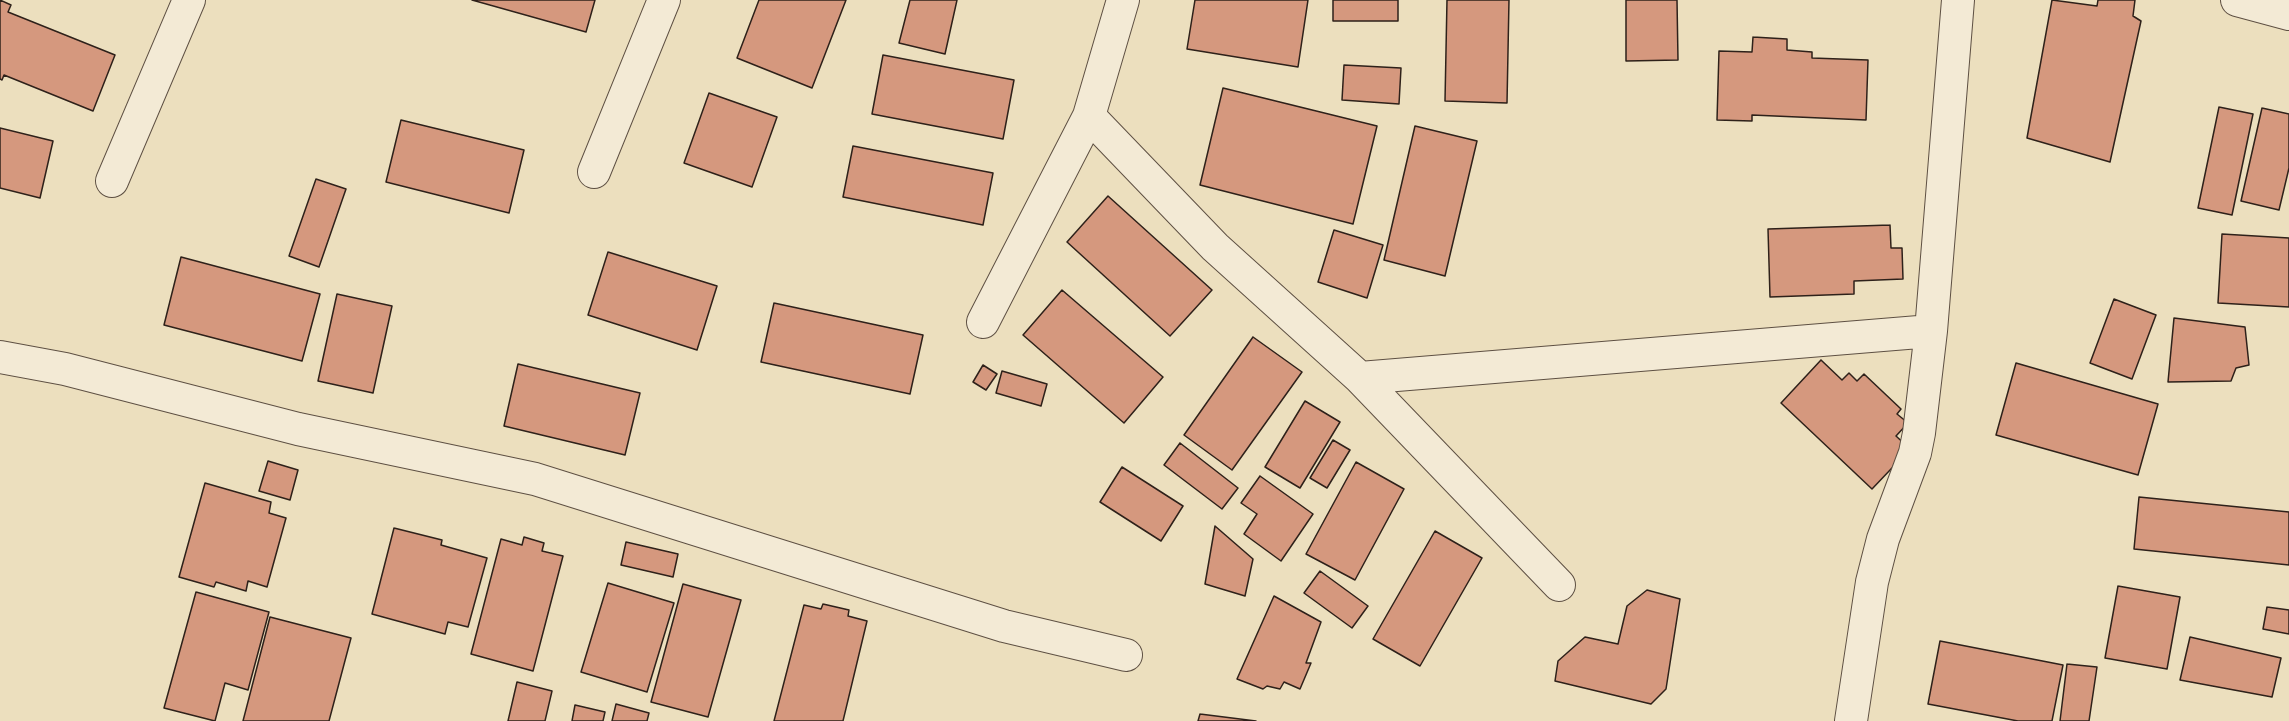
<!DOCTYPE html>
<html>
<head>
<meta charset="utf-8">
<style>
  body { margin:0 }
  canvas { display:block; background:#ecdfbe }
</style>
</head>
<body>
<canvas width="2289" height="721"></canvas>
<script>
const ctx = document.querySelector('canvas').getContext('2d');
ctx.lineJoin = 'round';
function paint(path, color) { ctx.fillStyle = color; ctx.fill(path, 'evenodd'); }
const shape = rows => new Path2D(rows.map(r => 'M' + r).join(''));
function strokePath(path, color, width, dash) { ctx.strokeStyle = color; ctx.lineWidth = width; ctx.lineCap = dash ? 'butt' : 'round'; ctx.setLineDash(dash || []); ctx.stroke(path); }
const building = shape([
  [0,0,11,5,8,12,115,55,93,111,4,75,2,80,0,79,0,0],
  [472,0,595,0,586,32,472,0],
  [759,0,846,0,812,88,737,58,759,0],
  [910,0,957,0,945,54,899,43,910,0],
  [1195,0,1308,0,1298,67,1187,49,1195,0],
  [1333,0,1398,0,1398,21,1333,21,1333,0],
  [1447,0,1509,0,1507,103,1445,101,1447,0],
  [1626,0,1677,0,1678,60,1626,61,1626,0],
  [2052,0,2097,6,2098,0,2135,0,2133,16,2141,21,2110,162,2027,138,2052,0],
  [1753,37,1787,39,1787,50,1812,52,1812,58,1868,60,1866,120,1752,115,1752,121,1717,120,1719,51,1752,52,1753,37],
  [883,55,1014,80,1003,139,872,114,883,55],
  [1344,65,1401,68,1399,104,1342,100,1344,65],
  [1223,88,1377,126,1353,224,1200,185,1223,88],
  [709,93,777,117,752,187,684,163,709,93],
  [2219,107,2253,114,2232,215,2198,208,2219,107],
  [2262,108,2289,114,2289,168,2279,210,2241,201,2262,108],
  [401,120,524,150,509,213,386,182,401,120],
  [1415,126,1477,141,1445,276,1384,260,1415,126],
  [0,128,53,141,40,198,0,188,0,128],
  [853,146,993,173,983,225,843,197,853,146],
  [316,179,346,189,319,267,289,256,316,179],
  [1108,196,1212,290,1170,336,1067,242,1108,196],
  [1890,225,1891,248,1902,248,1903,279,1854,281,1854,294,1770,297,1768,229,1890,225],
  [1334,230,1383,245,1367,298,1318,282,1334,230],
  [2222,234,2289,238,2289,307,2218,303,2222,234],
  [608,252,717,286,697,350,588,315,608,252],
  [181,257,320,294,302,361,164,325,181,257],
  [1062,290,1163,377,1124,423,1023,335,1062,290],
  [337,294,392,306,373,393,318,381,337,294],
  [2114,299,2156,315,2132,379,2090,363,2114,299],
  [774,303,923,335,910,394,761,362,774,303],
  [2174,318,2245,327,2249,365,2236,368,2231,381,2168,382,2174,318],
  [1253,337,1302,372,1232,470,1184,435,1253,337],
  [1821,360,1842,380,1849,373,1857,381,1864,374,1901,409,1897,414,1908,423,1896,436,1910,449,1872,489,1781,403,1821,360],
  [2016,363,2158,404,2138,475,1996,435,2016,363],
  [518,364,640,393,625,455,504,426,518,364],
  [983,365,997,374,986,390,973,382,983,365],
  [1002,371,1047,384,1041,406,996,393,1002,371],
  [1305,401,1340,422,1300,488,1265,467,1305,401],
  [1333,440,1350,450,1327,488,1310,478,1333,440],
  [1180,443,1238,488,1222,509,1164,465,1180,443],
  [268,461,298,470,290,500,259,491,268,461],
  [1356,462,1404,489,1355,580,1306,554,1356,462],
  [1122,467,1183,506,1161,541,1100,502,1122,467],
  [1260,476,1313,514,1281,561,1244,534,1257,514,1241,503,1260,476],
  [205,483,271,502,269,513,286,518,267,587,248,581,246,591,216,582,214,587,179,577,205,483],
  [2139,497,2289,512,2289,565,2134,549,2139,497],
  [1215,526,1253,559,1245,596,1205,584,1215,526],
  [394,528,442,540,441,545,487,558,468,627,448,622,445,634,372,614,394,528],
  [1435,531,1482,558,1420,666,1373,639,1435,531],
  [524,537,544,543,542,551,563,556,533,671,471,654,501,539,522,545,524,537],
  [626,542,678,554,673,577,621,565,626,542],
  [1320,571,1368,606,1352,628,1304,593,1320,571],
  [608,583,674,603,647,692,581,672,608,583],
  [683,584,741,600,708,717,651,702,683,584],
  [2118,586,2180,597,2167,669,2105,658,2118,586],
  [1647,590,1680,599,1666,689,1651,704,1555,681,1558,661,1585,637,1618,644,1627,606,1647,590],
  [196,592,269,612,248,690,225,683,215,721,164,708,196,592],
  [1274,596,1321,622,1306,663,1311,663,1300,689,1284,682,1280,689,1267,686,1263,689,1237,679,1274,596],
  [823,604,849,610,848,616,867,621,843,721,774,721,804,605,821,609,823,604],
  [2267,607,2289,610,2289,634,2263,629,2267,607],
  [270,617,351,638,329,721,243,721,270,617],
  [2190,637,2281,658,2272,697,2180,680,2190,637],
  [1940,641,2063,665,2052,721,2018,721,1928,704,1940,641],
  [2067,664,2097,667,2089,721,2060,721,2067,664],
  [517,682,552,691,545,721,508,721,517,682],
  [616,704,649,713,647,721,612,721,616,704],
  [575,705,605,712,603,721,572,721,575,705],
  [1200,714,1256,721,1198,721,1200,714]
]);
paint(building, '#d5987e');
strokePath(building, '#2e211a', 1.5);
const minor = shape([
  [2237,0,2289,14],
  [1089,116,1215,247,1360,378,1559,585],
  [594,172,664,0],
  [112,181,189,0],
  [983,322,1089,116,1123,0],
  [0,357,65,369,298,429,535,479,1004,626,1126,655],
  [1360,378,1931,331],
  [1851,721,1872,582,1883,539,1915,453,1919,433,1931,331,1958,0]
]);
strokePath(minor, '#5e5043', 34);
strokePath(minor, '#f3ead5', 32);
</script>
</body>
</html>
